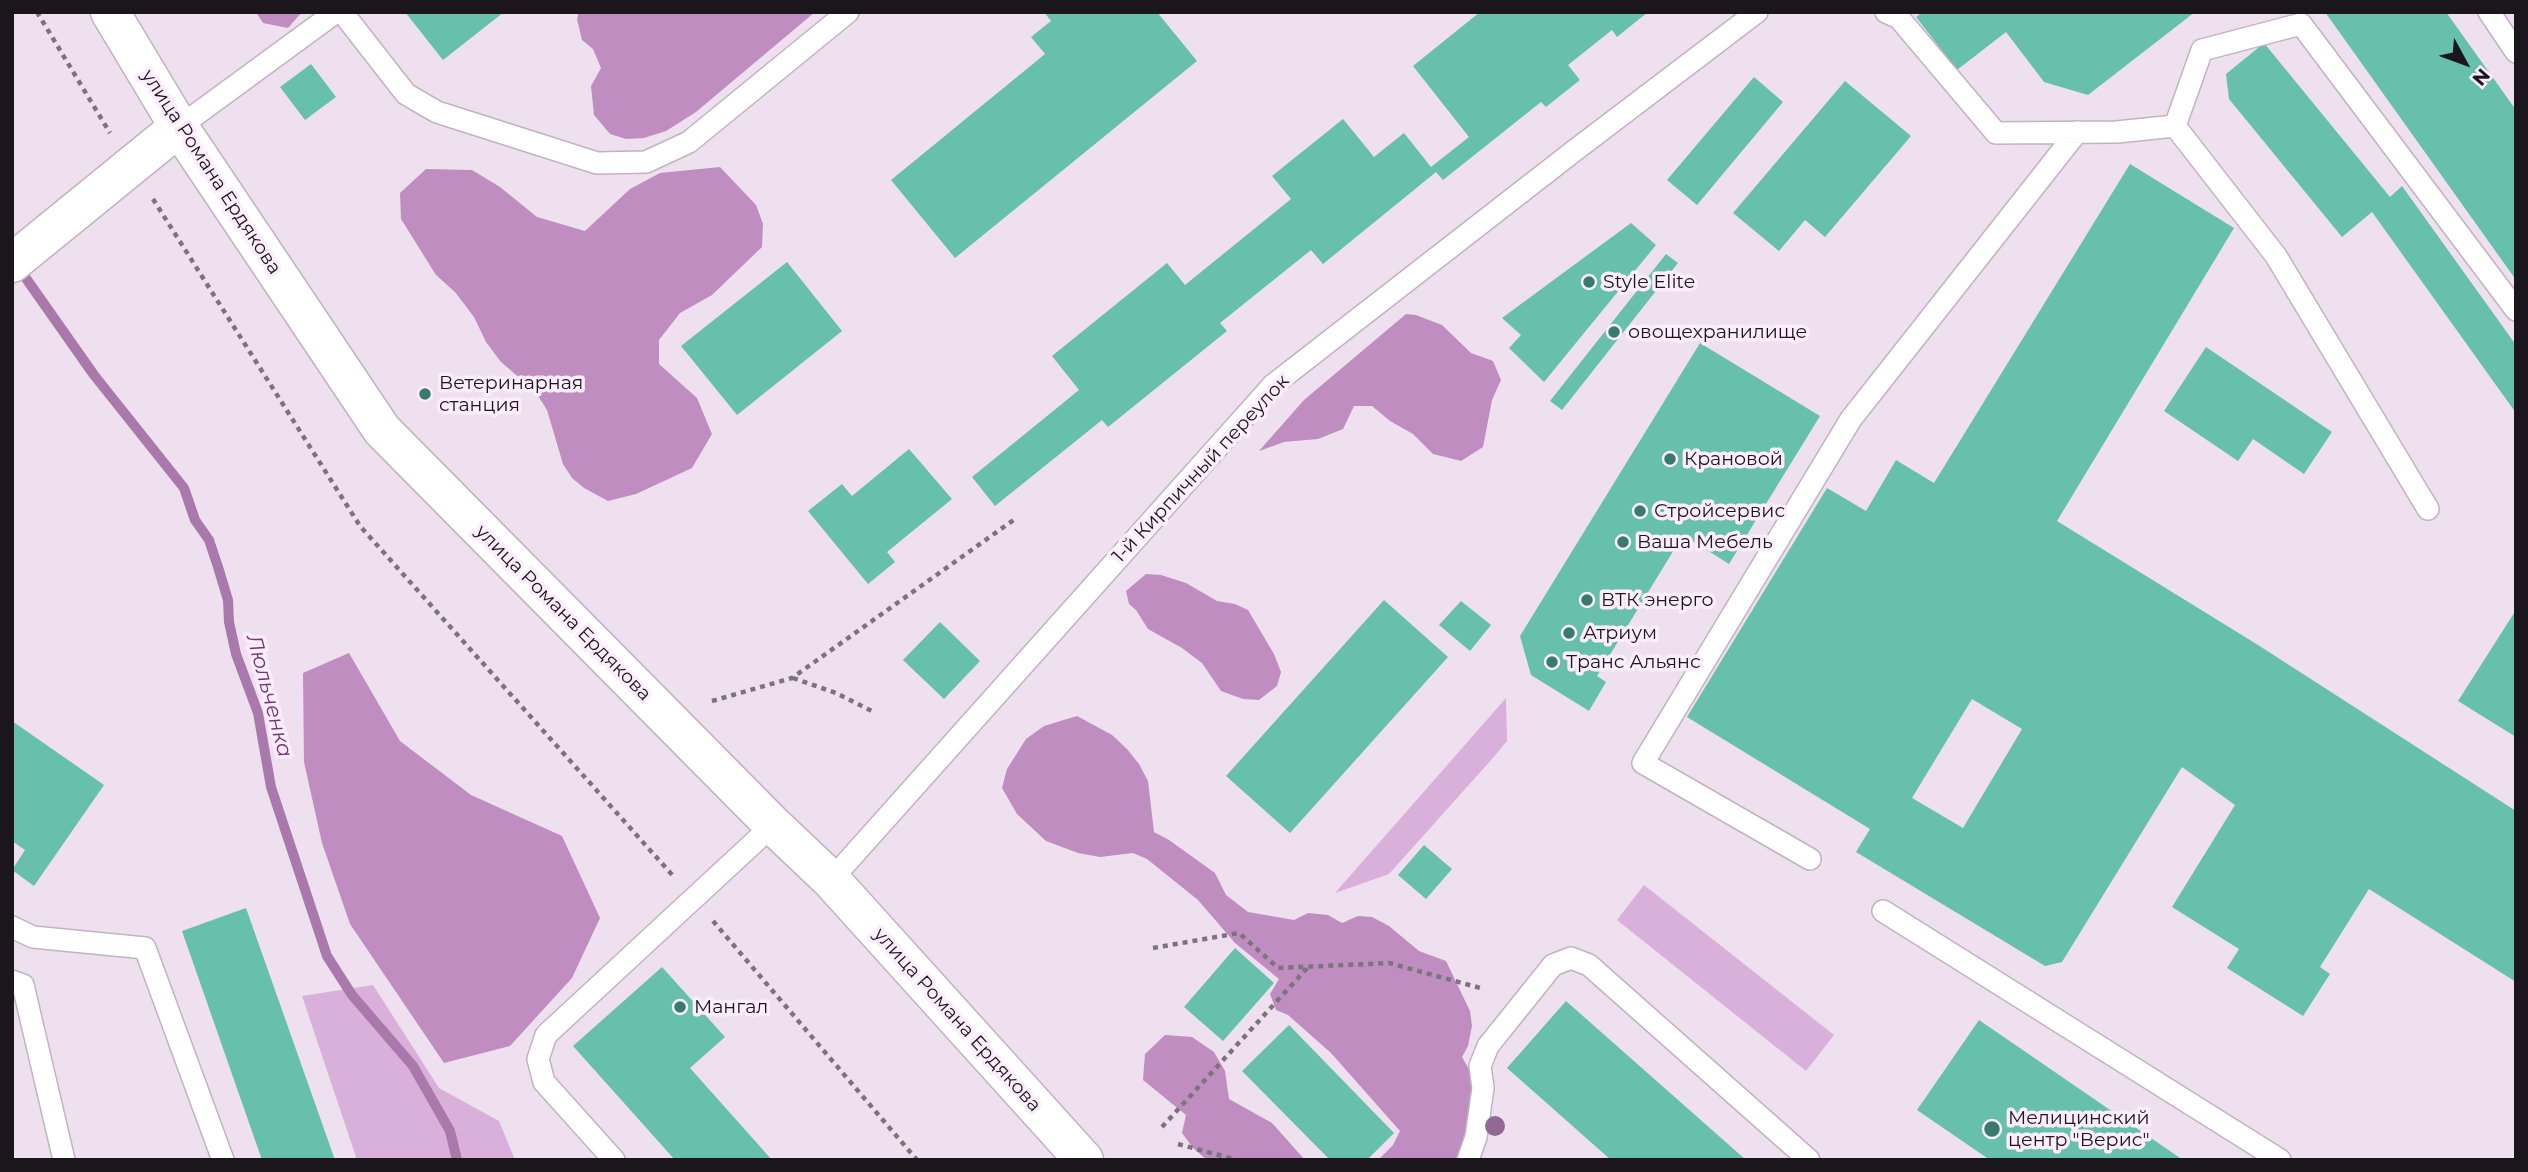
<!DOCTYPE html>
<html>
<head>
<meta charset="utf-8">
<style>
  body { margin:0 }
  #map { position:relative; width:2528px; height:1172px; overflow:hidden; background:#eee0ef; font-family:Montserrat,sans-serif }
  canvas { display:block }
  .frame { position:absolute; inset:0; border:14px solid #1b161b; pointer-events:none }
  .north { position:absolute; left:2430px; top:28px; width:70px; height:70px; -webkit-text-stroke:5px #fcedfc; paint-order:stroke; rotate:131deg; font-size:19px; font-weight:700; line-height:28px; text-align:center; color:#1b161b }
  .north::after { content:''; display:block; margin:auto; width:24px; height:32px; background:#1b161b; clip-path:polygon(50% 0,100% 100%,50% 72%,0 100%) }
</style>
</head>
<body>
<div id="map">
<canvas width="2528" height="1172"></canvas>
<div class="frame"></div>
<div class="north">N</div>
</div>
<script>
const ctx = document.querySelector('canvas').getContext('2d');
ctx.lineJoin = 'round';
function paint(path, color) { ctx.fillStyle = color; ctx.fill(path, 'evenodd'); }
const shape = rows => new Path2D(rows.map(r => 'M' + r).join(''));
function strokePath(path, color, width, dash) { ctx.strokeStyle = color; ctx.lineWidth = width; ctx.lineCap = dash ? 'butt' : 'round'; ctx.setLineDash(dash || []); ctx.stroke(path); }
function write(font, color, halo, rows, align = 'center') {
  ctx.font = font + ' Montserrat,sans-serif'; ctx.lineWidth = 7; ctx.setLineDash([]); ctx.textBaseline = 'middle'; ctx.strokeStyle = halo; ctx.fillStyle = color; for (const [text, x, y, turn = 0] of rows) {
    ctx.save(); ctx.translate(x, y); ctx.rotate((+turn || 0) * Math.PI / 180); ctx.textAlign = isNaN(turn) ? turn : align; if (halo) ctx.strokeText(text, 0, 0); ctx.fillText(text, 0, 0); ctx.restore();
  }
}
paint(shape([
  [1506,698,1507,741,1492,759,1389,874,1335,893],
  [1644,885,1834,1035,1806,1071,1617,920],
  [373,985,439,1088,499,1121,515,1160,357,1160,302,996]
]), '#d9b0da');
paint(shape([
  [256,12,302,12,288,28,263,23],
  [579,12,815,12,696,112,666,131,644,138,626,139,610,134,594,115,591,86,601,68,593,49,582,40,577,19],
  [720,167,756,205,763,224,762,247,712,295,680,313,659,340,659,364,697,398,712,434,692,468,636,494,608,501,584,488,572,478,563,464,547,410,535,391,501,362,486,342,474,317,455,292,436,275,401,219,400,193,426,169,472,170,500,187,537,217,585,231,630,189,660,173],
  [1406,314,1416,315,1442,325,1471,353,1493,361,1501,380,1492,400,1483,447,1461,461,1433,454,1413,434,1390,421,1372,406,1354,406,1343,429,1318,439,1284,442,1259,451,1304,400],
  [1146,574,1161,575,1186,583,1217,601,1235,604,1248,610,1274,654,1281,672,1277,686,1259,700,1243,699,1221,691,1202,663,1182,648,1148,629,1136,610,1129,604,1126,591],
  [349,653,400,741,471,795,562,836,600,918,572,978,510,1046,444,1063,350,924,322,843,304,762,303,673],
  [1077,716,1112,735,1127,749,1139,764,1148,781,1154,832,1169,840,1215,873,1226,895,1248,912,1294,920,1308,913,1328,915,1342,923,1358,916,1372,917,1389,926,1419,951,1446,961,1470,1011,1472,1026,1468,1046,1462,1057,1470,1071,1472,1095,1468,1141,1457,1157,1452,1160,1378,1160,1393,1145,1400,1131,1331,1053,1288,1015,1276,1010,1270,994,1279,979,1235,943,1198,900,1147,859,1133,853,1100,857,1078,853,1046,841,1017,814,1002,788,1007,769,1026,739,1044,726],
  [1165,1035,1192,1037,1214,1052,1225,1071,1229,1099,1272,1123,1305,1160,1207,1160,1193,1148,1182,1133,1186,1115,1143,1080,1145,1054]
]), '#bf8dc0');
strokePath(shape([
  [18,267,94,375,184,488,195,520,209,540,218,567,228,600,229,622,236,654,258,713,271,787,327,956,352,995,413,1066,450,1131,457,1160]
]), '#a979ab', 10);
paint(shape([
  [405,12,504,12,443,60],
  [1044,12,1157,12,1197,61,955,258,891,180,1045,54,1031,37,1051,21],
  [1480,12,1648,12,1617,37,1612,30,1568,65,1580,80,1546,107,1541,102,1443,180,1436,172,1323,264,1311,250,1220,323,1227,331,1108,427,1102,420,995,506,972,477,1079,390,1052,356,1167,263,1185,285,1291,199,1272,176,1343,119,1374,157,1404,133,1431,167,1469,137,1413,66],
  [1923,12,2195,12,2088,95,2044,82,2006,32,1957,70,1916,17],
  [2325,12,2446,12,2516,110,2516,280],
  [2264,43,2390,197,2402,186,2516,345,2516,413,2372,212,2342,237,2229,99,2226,74],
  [311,64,336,97,305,120,280,87],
  [1754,77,1783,102,1697,205,1667,180],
  [1845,81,1911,136,1825,237,1805,220,1779,251,1733,213],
  [2130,164,2234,228,2057,521,2258,645,2516,811,2516,982,2369,889,2320,967,2330,974,2303,1016,2227,968,2239,949,2172,907,2235,805,2182,767,2062,962,2045,966,1856,852,1870,829,1687,717,1827,488,1866,511,1896,460,1934,483],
  [1972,699,2022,729,1963,828,1912,798],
  [1631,223,1656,245,1544,382,1509,348,1521,335,1502,318],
  [1666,254,1678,263,1562,410,1550,401],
  [787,262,842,331,737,415,681,346],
  [1700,343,1820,416,1729,564,1683,535,1597,676,1606,682,1589,711,1531,675,1520,636],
  [2206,347,2332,432,2304,474,2253,439,2238,461,2164,411],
  [909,449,952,499,887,552,895,562,868,584,808,511,842,484,852,496],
  [1384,600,1448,657,1290,833,1226,776],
  [1461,601,1491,625,1470,651,1439,625],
  [2516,610,2516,737,2458,701],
  [940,622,980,661,944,699,903,660],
  [12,721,104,785,34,886,12,870,25,850,12,841],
  [1424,845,1452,869,1426,899,1398,875],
  [246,908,335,1160,262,1160,182,931],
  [1235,948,1274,983,1223,1041,1184,1007],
  [662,967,725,1037,690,1068,772,1160,675,1160,573,1046],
  [1566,1001,1746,1160,1611,1160,1507,1068],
  [1979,1020,2183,1160,1990,1160,1917,1110],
  [1289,1025,1394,1133,1367,1160,1330,1160,1242,1071]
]), '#67c0ab');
const service = shape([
  [342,12,406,94,437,112,597,163,646,162,689,142,848,12],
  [1886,12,1899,18,1996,133,2117,132,2175,126,2276,256,2428,509],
  [2489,12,2516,52],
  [2175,126,2202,50,2301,24,2516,310],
  [179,127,336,12],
  [1810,859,1643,763,1851,419,2077,132],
  [831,880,1273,385,1574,151,1757,12],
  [1883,911,2280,1160],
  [12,927,33,937,145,948,223,1160],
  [12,981,23,985,64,1160],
  [614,1160,544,1082,538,1059,546,1035,773,825],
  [1468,1160,1476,1137,1483,1088,1480,1066,1488,1046,1553,965,1571,958,1589,965,1809,1160]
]);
const minor = shape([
  [12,263,179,127]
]);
const tertiary = shape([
  [110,12,179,127,382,430,773,825,831,880,1084,1160]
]);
strokePath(service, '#c1b3c2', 24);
strokePath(minor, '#c1b3c2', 41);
strokePath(tertiary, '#c1b3c2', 41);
strokePath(shape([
  [37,12,110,133],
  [153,199,360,526,675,878],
  [793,678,836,693,872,711],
  [712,701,792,678,1015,519],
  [713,921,917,1160],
  [1153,948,1239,933,1278,968,1389,963,1484,989],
  [1162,1127,1309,966],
  [1178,1144,1237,1160]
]), '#7c737d', 4.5, [5, 5]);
strokePath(service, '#fff', 21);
strokePath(minor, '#fff', 38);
strokePath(tertiary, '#fff', 38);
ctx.fillStyle = '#926994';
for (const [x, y] of [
  [1495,1126]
]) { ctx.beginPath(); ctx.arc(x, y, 10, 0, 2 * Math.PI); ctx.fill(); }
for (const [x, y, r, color] of [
  [1589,282,7,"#387a6b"],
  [1614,332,7,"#387a6b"],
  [425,394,7,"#387a6b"],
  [1670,459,7,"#387a6b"],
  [1640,511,7,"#387a6b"],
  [1623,542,7,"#387a6b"],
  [1587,600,7,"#387a6b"],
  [1569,633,7,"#387a6b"],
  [1552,662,7,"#387a6b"],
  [680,1007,7,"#387a6b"],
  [1992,1129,9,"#387a6b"]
]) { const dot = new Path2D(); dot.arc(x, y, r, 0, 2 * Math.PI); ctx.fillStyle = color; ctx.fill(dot); strokePath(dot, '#fcedfc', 2.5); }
write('19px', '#1b161b', '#fcedfc', [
  ["улица Романа Ердякова",211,172,57],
  ["1-й Кирпичный переулок",1201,469,-47],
  ["улица Романа Ердякова",563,613,45],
  ["улица Романа Ердякова",957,1020,48]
]);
write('19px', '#1b161b', '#fcedfc', [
  ["Style Elite",1603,282],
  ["овощехранилище",1628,332],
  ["Ветеринарная",439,383],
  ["станция",439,405],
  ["Крановой",1684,459],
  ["Стройсервис",1654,511],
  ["Ваша Мебель",1637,542],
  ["ВТК энерго",1601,600],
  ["Атриум",1583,633],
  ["Транс Альянс",1566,662],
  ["Мангал",694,1007],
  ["Мелицинский",2008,1118],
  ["центр \"Верис\"",2008,1140]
], 'left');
write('italic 21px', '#723575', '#fcedfc', [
  ["Люльченка",269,696,75]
]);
</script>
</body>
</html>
